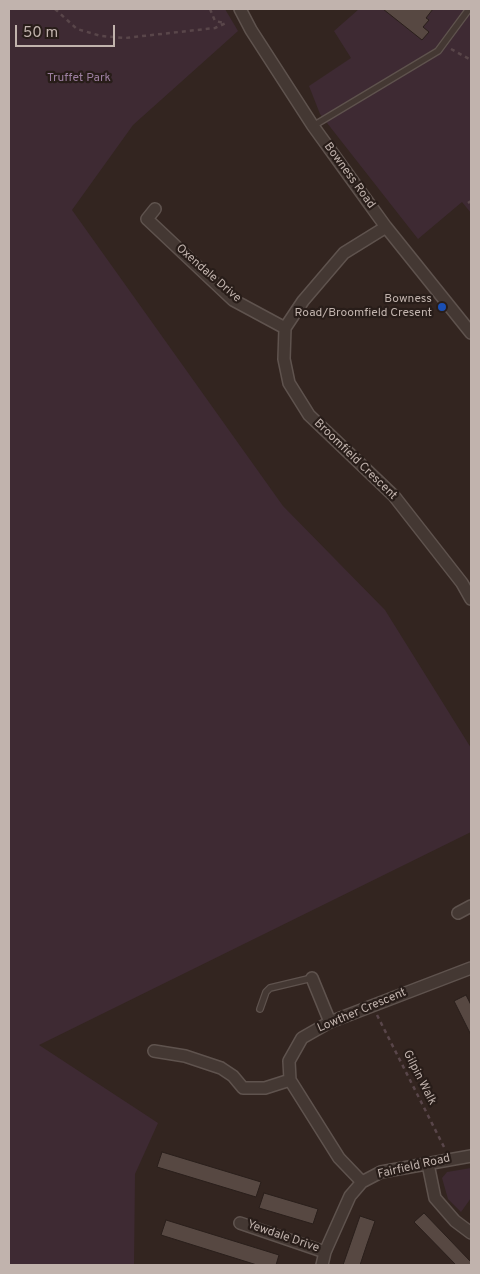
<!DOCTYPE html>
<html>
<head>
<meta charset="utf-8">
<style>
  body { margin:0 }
  #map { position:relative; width:480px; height:1274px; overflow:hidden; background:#332520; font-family:Overpass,sans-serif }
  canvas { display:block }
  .frame { position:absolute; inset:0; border:10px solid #c1b3ad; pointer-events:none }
  .scale { position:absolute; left:15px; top:25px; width:100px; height:22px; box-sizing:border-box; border:2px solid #c1b3ad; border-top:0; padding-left:6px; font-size:15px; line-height:18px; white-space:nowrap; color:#c1b3ad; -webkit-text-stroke:4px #281d19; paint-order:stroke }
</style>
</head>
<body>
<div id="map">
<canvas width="480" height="1274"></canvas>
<div class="frame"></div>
<div class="scale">50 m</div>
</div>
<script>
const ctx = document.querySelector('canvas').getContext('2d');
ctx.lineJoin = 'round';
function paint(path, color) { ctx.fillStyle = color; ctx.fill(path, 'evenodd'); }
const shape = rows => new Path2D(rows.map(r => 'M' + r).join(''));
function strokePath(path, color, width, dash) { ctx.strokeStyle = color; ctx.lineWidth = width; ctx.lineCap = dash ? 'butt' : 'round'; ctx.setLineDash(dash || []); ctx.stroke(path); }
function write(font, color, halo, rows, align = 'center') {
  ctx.font = font + ' Overpass,sans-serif'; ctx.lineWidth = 4.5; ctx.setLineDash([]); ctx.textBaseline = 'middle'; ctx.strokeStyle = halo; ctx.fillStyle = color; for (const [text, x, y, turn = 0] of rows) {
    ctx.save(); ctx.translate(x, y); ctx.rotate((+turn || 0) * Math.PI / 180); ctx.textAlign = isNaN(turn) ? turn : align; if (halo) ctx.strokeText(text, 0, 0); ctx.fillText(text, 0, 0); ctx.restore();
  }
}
paint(shape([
  [9,9,225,9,238,31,133,125,72,210,283,506,385,610,471,748,471,832,39,1045,158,1123,135,1174,134,1265,9,1265],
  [359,9,471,9,471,213,462,202,418,239,320,114,309,86,351,58,334,31],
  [471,1168,471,1198,461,1212,448,1199,442,1178,447,1172]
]), '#3e2a33');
const building = shape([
  [383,9,433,9,426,18,429,20,423,27,429,32,422,40,383,9],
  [466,995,471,1005,471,1035,454,1001,466,995],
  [162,1152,261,1182,256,1197,157,1167,162,1152],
  [264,1193,318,1209,313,1224,259,1208,264,1193],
  [424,1213,471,1262,471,1265,456,1265,414,1222,424,1213],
  [360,1216,375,1221,367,1244,360,1265,343,1265,360,1216],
  [166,1220,279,1255,276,1265,257,1265,161,1235,166,1220]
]);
paint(building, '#574842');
strokePath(building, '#2a1f1b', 1);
const lane = shape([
  [313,126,438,51,469,9],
  [260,1009,266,992,270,988,312,978]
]);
const street = shape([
  [240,9,251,30,313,126,386,227,471,333],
  [155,209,147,219,233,300,285,328],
  [386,227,344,253,303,301,285,328,284,359,289,383,309,415,394,496,462,583,471,599],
  [458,913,471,906],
  [312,978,330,1022],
  [154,1051,185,1056,221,1068,233,1076,243,1088,265,1088,290,1080],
  [428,1164,435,1198,455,1221,471,1233],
  [362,1182,339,1158,290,1080,289,1061,302,1038,330,1022,471,968],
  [240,1223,325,1252],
  [322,1265,325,1252,350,1196,362,1182,381,1172,471,1156]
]);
strokePath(lane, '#5f534e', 8);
strokePath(street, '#5f534e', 14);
strokePath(shape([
  [55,9,77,29,101,36,125,38,215,28,226,23],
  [210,9,215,21,224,23],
  [451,49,471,60],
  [468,203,471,201],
  [377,1015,445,1149]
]), '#59464a', 2.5, [4, 4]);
strokePath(lane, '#443833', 5.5);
strokePath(street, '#443833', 11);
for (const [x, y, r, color] of [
  [442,307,5,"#1a4fb4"]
]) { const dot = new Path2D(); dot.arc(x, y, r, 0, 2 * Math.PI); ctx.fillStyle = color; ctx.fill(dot); strokePath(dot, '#281d19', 2); }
write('12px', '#9c7fa0', '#281d19', [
  ["Truffet Park",79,79]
]);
write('12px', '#c1b3ad', '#281d19', [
  ["Bowness Road",349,176,54],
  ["Oxendale Drive",208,274,41],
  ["Broomfield Crescent",355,460,44],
  ["Lowther Crescent",362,1011,-23],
  ["Gilpin Walk",419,1078,63],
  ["Fairfield Road",414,1167,-13],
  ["Yewdale Drive",283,1237,19]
]);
write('12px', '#c1b3ad', '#281d19', [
  ["Bowness",432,300],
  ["Road/Broomfield Cresent",432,314]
], 'right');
</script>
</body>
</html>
